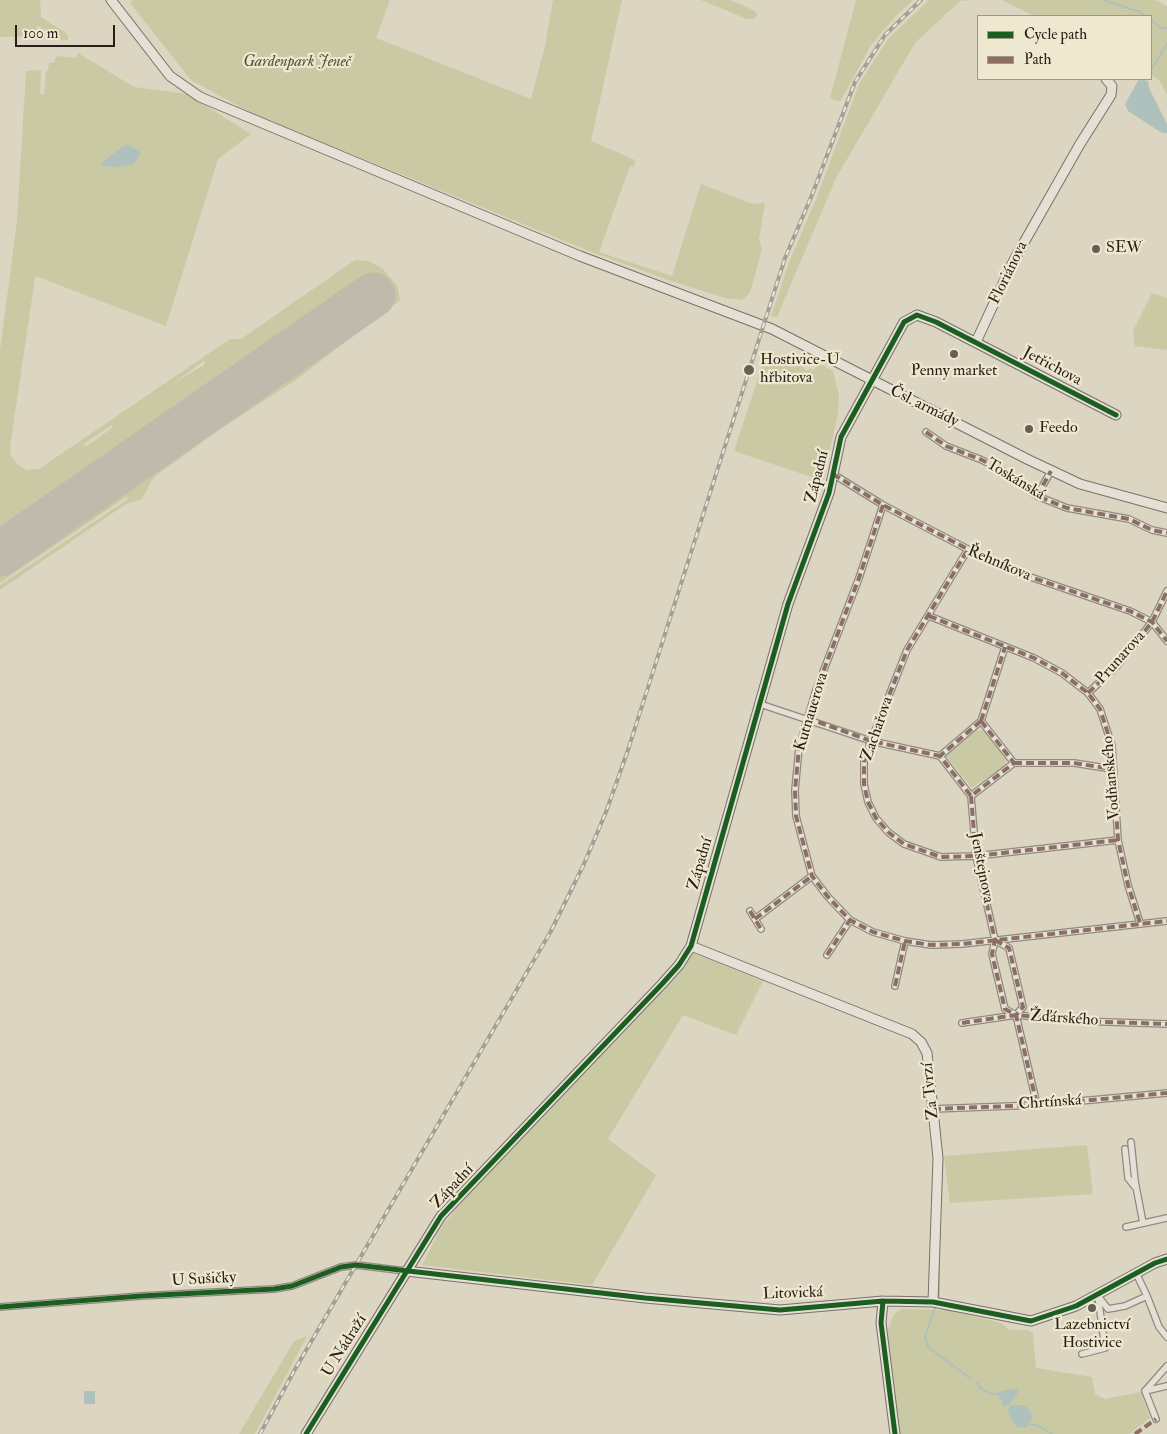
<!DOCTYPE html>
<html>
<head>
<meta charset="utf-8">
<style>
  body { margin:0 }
  #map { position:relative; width:1167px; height:1434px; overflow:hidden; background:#dcd5c2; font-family:"IM FELL Double Pica",serif }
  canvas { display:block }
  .legend { position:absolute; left:977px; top:15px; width:175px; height:65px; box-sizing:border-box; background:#efe8d0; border:1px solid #a09886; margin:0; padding:6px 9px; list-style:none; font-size:15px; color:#2a1f18 }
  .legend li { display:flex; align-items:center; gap:10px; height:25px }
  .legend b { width:25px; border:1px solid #a09886 }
  .scale { position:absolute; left:15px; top:25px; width:100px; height:22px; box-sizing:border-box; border:2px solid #2a1f18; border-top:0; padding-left:6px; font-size:15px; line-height:18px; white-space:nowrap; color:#2a1f18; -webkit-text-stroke:4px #efe8d0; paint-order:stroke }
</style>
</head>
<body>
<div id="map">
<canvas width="1167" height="1434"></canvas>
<ul class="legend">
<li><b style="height:6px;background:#1b5e20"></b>Cycle path</li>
<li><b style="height:6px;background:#8d6e63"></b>Path</li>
</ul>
<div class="scale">100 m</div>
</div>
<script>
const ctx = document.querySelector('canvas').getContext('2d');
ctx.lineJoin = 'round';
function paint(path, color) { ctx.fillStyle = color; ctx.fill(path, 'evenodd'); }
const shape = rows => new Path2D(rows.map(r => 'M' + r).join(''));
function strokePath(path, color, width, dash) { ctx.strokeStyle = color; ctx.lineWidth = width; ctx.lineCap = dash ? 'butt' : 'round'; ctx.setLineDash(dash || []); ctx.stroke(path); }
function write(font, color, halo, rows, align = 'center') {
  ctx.font = font + ' "IM FELL Double Pica",serif'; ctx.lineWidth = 4.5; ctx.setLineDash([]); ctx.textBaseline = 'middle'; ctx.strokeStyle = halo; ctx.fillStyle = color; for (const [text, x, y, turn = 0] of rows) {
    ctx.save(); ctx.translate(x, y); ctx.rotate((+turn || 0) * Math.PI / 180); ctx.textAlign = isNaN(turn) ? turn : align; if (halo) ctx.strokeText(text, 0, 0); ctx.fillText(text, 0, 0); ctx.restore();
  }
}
paint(shape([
  [0,0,40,0,41,17,66,33,68,35,68,40,63,41,37,25,35,37,0,37],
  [133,0,390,0,376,38,531,99,545,46,553,0,622,0,591,141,635,160,634,167,630,166,599,252,672,276,701,184,752,204,765,203,759,239,762,249,750,293,742,300,725,298,671,281,589,251,251,113,191,80,130,3],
  [701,0,730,0,755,11,757,15,754,19,747,19],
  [856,0,913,0,895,17,871,45,840,102,830,98],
  [929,0,971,0,960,1,915,43,836,178,777,317,771,316,790,260,817,197,859,84,889,38],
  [1002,0,1155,0,1167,6,1167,95,1160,81,1151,75,1151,16,1035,16],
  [78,53,134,87,187,94,251,134,218,159,166,326,38,277,35,278,10,447,11,456,18,465,27,470,39,469,230,339,241,339,355,260,368,261,383,269,397,286,400,300,296,380,222,428,154,477,142,499,126,504,0,590,0,585,128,499,126,497,0,583,0,350,17,221,26,71,41,70,40,94,44,94,46,71,48,70,49,63,53,63,57,56,76,58],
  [205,361,204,365,174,383,204,361],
  [113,424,112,428,87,446,82,445],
  [1152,293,1167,298,1167,350,1135,346,1133,331],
  [767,351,804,364,804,369,807,371,810,368,814,370,818,363,833,371,839,396,838,414,823,481,734,451],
  [976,730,984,731,1004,756,1006,762,1004,766,972,788,945,755],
  [693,953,763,981,736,1035,683,1015,608,1139,656,1175,592,1285,422,1265,442,1226,473,1189,677,976],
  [1087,1145,1093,1194,950,1203,944,1156],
  [902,1309,950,1310,1001,1323,1010,1330,1028,1330,1033,1333,1036,1368,1092,1377,1095,1394,1105,1399,1141,1392,1150,1418,1129,1434,899,1434,887,1331,894,1314],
  [307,1336,255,1434,239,1434,294,1341]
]), '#c9c9a4');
paint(shape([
  [1139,79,1148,81,1149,88,1167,124,1167,133,1162,133,1128,111,1125,104],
  [129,145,141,153,133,164,117,167,102,166,103,162,123,146],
  [1008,1389,1018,1390,1016,1397,1006,1407,1002,1405,1002,1400,996,1393],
  [84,1391,95,1391,95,1404,84,1404],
  [1012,1405,1026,1405,1033,1416,1026,1428,1017,1427,1013,1422,1007,1410]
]), '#aec1bc');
strokePath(shape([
  [1103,0,1138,11,1145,16],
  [1151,20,1161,28,1167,28],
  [1151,70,1167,44],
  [939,1257,939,1296],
  [935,1308,925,1337,928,1347,971,1379],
  [977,1383,980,1388,989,1393,997,1394],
  [1026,1424,1037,1425,1052,1434]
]), '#aec1bc', 2);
strokePath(shape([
  [0,554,373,295]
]), '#bfbaac', 45);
const street = shape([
  [926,432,946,446,982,460,1003,471,1037,496,1067,508,1129,519,1152,530,1167,533],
  [833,474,883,505,1004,568,1130,611,1152,622,1167,641],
  [1037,496,1051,471],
  [883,505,859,578,815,693,799,748,795,790,796,816,812,876,828,897,850,920,873,932,905,941,931,945,962,944,1167,921],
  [967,551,907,650,871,741,864,762,864,784,868,802,876,818,888,832,904,844,941,857,976,856,1118,840],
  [929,616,1034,658,1062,673,1088,693,1100,709,1112,746,1118,840,1128,885,1140,923],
  [1088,693,1117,666,1152,622,1167,591],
  [760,704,871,741,940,756],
  [981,721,1014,763,971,796,940,756,981,721],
  [981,721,1005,647],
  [1014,763,1074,763,1112,769],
  [971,796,976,856,995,940,992,954,1005,1009,1016,1015,1037,1105],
  [750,911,761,929],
  [755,919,812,876],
  [995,940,1009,948,1023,1007,1016,1015],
  [827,955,850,920],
  [895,986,905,941],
  [962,1023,1016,1015,1079,1021,1167,1024],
  [933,1109,1037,1105,1167,1093],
  [1131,1142,1135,1181,1143,1223],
  [1125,1149,1128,1178,1135,1187],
  [1126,1227,1167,1218],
  [1098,1296,1108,1309,1125,1306,1147,1296,1137,1275],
  [1147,1296,1159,1327,1167,1337],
  [0,1307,141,1296,274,1289,292,1286,341,1267,356,1265,406,1271],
  [1082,1354,1105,1348,1098,1296],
  [1145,1391,1167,1386],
  [1156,1419,1145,1391,1167,1366]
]);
const secondary = shape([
  [111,0,170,76,200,97,580,256,772,329,1029,460,1080,484,1167,508],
  [976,342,1014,260,1080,144,1111,95,1112,86,1106,79],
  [691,946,912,1034,921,1042,927,1053,938,1158,933,1302],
  [406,1271,645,1298,780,1310,883,1301,933,1302,1031,1321,1076,1306,1155,1263,1167,1259],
  [883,1301,881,1323,895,1434],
  [306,1434,441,1216,662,984,679,965,691,946,788,604,829,493,841,437,904,322,917,315,936,322,1116,415]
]);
strokePath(street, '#908a7f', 8);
strokePath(secondary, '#777168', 11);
strokePath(street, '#e4e0d6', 5.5);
strokePath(secondary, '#e4e0d6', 9);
const rail = shape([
  [260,1434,294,1371,551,931,584,864,606,812,628,750,785,258,812,195,855,82,885,35,921,0]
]);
strokePath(rail, '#a29f96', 4);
strokePath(rail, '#efe8d0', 2, [5.5]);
strokePath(shape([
  [926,432,946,446,982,460,1003,471,1037,496,1067,508,1129,519,1152,530,1167,533],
  [833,474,883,505,1004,568,1130,611,1152,622,1167,641],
  [1037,496,1051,471],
  [883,505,859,578,815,693,799,748,795,790,796,816,812,876,828,897,850,920,873,932,905,941,931,945,962,944,1167,921],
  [967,551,907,650,871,741,864,762,864,784,868,802,876,818,888,832,904,844,941,857,976,856,1118,840],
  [929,616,1034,658,1062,673,1088,693,1100,709,1112,746,1118,840,1128,885,1140,923],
  [1088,693,1117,666,1152,622,1167,591],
  [807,718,871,741,940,756],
  [981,721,1014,763,971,796,940,756,981,721],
  [981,721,1005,647],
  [1014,763,1074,763,1112,769],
  [971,796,976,856,995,940,992,954,1005,1009,1016,1015,1037,1105],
  [750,911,761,929],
  [755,919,812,876],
  [995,940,1009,948,1023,1007,1016,1015],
  [827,955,850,920],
  [895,986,905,941],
  [962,1023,1016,1015,1079,1021,1167,1024],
  [933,1109,1037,1105,1167,1093],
  [1135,1434,1156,1419]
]), '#8d6e63', 4, [8, 4]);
strokePath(shape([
  [883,1301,881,1323,895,1434],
  [0,1307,141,1296,274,1289,292,1286,341,1267,356,1265,645,1298,780,1310,883,1301,933,1302,1031,1321,1076,1306,1155,1263,1167,1259],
  [306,1434,441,1216,662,984,679,965,691,946,788,604,829,493,841,437,904,322,917,315,936,322,1116,415]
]), '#1b5e20', 5);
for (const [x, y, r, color] of [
  [1096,249,5,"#685f54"],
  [954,354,5,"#685f54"],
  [749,370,6,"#685f54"],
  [1029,429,5,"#685f54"],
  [1092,1308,5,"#685f54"]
]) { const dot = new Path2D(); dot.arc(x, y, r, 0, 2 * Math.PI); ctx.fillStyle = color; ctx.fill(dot); strokePath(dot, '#efe8d0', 2); }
write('italic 16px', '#554f3b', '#efe8d0', [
  ["Gardenpark Jeneč",297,63]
]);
write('16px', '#2a1f18', '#efe8d0', [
  ["SEW",1106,249],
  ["Hostivice-U",760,361],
  ["hřbitova",760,379],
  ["Penny market",954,372,"center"],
  ["Feedo",1039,429],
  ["Lazebnictví",1092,1326,"center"],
  ["Hostivice",1092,1344,"center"]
], 'left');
write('16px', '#2a1f18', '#efe8d0', [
  ["Floriánova",1009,273,-64],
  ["Jetřichova",1052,367,28],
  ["Čsl. armády",924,407,26],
  ["Západní",818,477,-76],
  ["Toskánská",1015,480,31],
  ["Řehníkova",999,564,23],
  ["Prunarova",1121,658,-48],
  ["Kutnauerova",812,712,-73],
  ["Zachařova",878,729,-71],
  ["Vodňanského",1112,778,-95],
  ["Západní",701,864,-74],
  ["Jenštejnova",981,868,79],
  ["Žďárského",1064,1019,4],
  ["Za Tvrzí",931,1091,-96],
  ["Chrtínská",1050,1103,-4],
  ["Západní",453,1187,-47],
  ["U Sušičky",204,1280,-3],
  ["Litovická",793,1294,-2],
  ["U Nádraží",345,1346,-58]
]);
</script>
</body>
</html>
